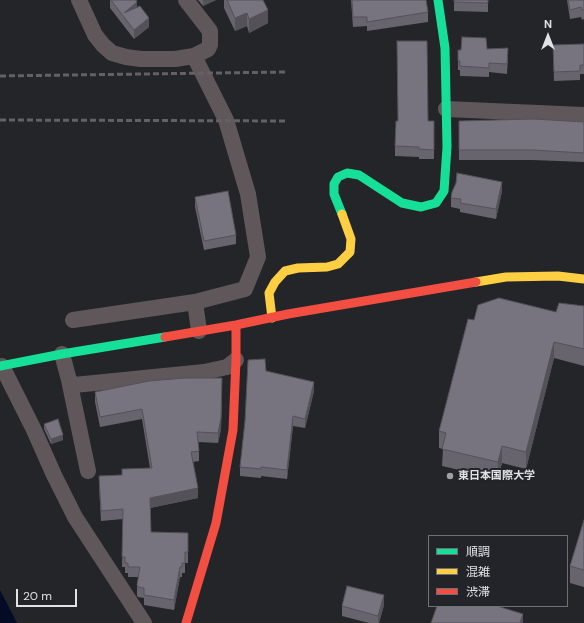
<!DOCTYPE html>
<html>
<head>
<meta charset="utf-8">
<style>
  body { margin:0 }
  #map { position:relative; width:584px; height:623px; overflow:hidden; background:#232528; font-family:"DM Sans","Noto Sans JP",sans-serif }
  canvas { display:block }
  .legend { position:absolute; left:428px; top:535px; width:140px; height:72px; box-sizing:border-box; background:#222429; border:1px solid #6e7075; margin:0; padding:5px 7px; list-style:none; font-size:12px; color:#e1e2e6 }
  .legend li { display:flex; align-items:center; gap:8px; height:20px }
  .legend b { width:20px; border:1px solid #6e7075 }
  .north { position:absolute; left:528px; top:16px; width:40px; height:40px; -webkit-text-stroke:3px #222429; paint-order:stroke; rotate:0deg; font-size:11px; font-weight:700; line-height:16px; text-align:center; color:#e1e2e6 }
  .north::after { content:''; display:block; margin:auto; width:14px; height:18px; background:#e1e2e6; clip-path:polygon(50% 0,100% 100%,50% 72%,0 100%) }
  .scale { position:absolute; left:16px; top:589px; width:61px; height:18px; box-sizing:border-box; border:2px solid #e1e2e6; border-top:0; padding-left:5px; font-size:12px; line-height:14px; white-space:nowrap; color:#e1e2e6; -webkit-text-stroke:3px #222429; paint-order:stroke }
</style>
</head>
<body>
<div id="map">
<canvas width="584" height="623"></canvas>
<ul class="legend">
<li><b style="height:5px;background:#16e098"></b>順調</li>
<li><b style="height:5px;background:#ffcf43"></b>混雑</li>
<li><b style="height:5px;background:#f24e42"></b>渋滞</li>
</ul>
<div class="north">N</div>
<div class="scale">20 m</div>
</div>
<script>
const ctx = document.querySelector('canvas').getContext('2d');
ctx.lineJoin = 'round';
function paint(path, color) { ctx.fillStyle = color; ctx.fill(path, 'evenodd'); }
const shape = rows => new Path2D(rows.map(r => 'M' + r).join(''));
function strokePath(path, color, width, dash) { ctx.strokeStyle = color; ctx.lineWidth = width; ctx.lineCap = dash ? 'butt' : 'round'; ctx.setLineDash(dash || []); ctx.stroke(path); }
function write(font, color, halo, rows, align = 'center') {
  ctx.font = font + ' "DM Sans","Noto Sans JP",sans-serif'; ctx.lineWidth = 4; ctx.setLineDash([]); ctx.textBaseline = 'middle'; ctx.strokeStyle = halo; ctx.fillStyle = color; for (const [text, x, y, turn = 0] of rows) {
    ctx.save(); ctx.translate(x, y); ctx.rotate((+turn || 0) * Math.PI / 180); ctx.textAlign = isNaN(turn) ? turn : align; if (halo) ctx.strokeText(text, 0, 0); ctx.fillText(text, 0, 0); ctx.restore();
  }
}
paint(shape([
  [0,590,17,623,0,623]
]), '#030c24');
strokePath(shape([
  [79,0,95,35,103,45,112,53,126,57,141,59,175,59,194,56,208,49,210,45,210,31,186,0],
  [446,109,584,115],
  [195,302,199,331],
  [73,320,195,302,245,289,258,257,248,194,226,120,194,56],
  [62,354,69,380,74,385,204,372,227,367,236,360],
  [2,366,34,430,54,475,75,517,144,623],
  [69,380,88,471]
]), '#5f5759', 16);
strokePath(shape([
  [342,214,334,194,334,184,338,177,347,173,359,175,402,203,421,207,436,203,444,191,447,147,445,48,438,0],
  [0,366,62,354,165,337]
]), '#16e098', 9);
strokePath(shape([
  [476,282,506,277,558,276,584,279],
  [272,318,269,293,275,282,285,271,298,268,327,267,338,264,350,252,351,239,342,214]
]), '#ffcf43', 9);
strokePath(shape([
  [165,337,236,325,288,314,476,282],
  [186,623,216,523,233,430,236,360,236,325]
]), '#f24e42', 9);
strokePath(shape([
  [0,76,286,72],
  [0,120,288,121]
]), '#646164', 3, [6, 3]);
paint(shape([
  [110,0,136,0,137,7,149,27,134,39,110,8],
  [198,0,216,0,203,6],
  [224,0,263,0,268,23,249,33,247,26,235,31,224,8],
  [351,0,426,0,428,12,428,22,367,31,367,26,353,27],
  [454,0,488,0,488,12,454,11],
  [567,0,584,0,584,19,582,20,581,17,570,19],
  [584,44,584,74,580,74,580,80,554,81,553,45],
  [487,49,508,57,507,74,489,72,489,77,460,76,460,70,458,70,458,50],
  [428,121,434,121,434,159,419,159,419,157,395,156,395,146],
  [459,121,584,122,584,162,532,160,459,160],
  [502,191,496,219,460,212,460,209,451,207,451,198],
  [195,197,236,235,236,244,204,250,195,207],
  [584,306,584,366,554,358,526,469,502,463,498,479,442,466,443,449,439,448,439,431,474,320,556,312],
  [266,371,314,391,305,428,293,426,287,479,261,476,261,478,240,476,240,467],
  [222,389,221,429,218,443,198,442,199,451,199,461,193,462,198,498,150,508,151,532,188,533,188,563,185,563,185,573,182,573,182,577,180,577,174,610,144,605,144,598,138,597,137,596,137,585,139,577,128,577,128,573,125,573,125,567,122,567,123,519,101,521,99,486,99,476,122,475,150,468,142,419,100,427,95,402,95,392],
  [44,424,63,440,51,444,44,429],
  [584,520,584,587,570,583,570,566],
  [384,605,379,623,369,623,342,616,342,606]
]), '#67646d');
paint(shape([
  [203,0,216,0,203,6],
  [137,2,137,11,124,13],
  [268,10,268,23,249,33,249,19],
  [247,13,247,26,235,31,235,18],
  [149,18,149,27,134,39,134,30],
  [502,182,502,191,496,219,496,209],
  [554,342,554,358,526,469,526,452],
  [222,378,221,429,218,443,218,433],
  [314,382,314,391,305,428,305,419],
  [293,416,293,426,287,479,287,470],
  [63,435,63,440,51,444,51,439],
  [502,446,502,463,498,479,498,462],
  [198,488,198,498,150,508,150,498],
  [180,567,180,577,174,610,174,600],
  [384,595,384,605,379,623,378,623,378,616],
  [523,614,523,623,520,623]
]), '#545159');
const building = shape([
  [111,0,136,0,137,2,124,13,140,6,149,18,134,30,111,0],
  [227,0,263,0,268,10,249,19,247,13,235,18,227,0],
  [352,0,426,0,428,12,367,22,367,17,353,17,352,0],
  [454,0,488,0,488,3,454,2,454,0],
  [568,0,584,0,584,10,582,10,581,7,570,10,568,0],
  [462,37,486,38,487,49,508,48,507,64,489,63,489,68,460,66,460,61,458,61,458,50,461,50,462,37],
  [397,41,427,41,428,121,434,121,434,150,419,149,419,147,395,146,396,121,398,121,397,41],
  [584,44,584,65,580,65,580,71,554,72,553,45,584,44],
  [533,119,584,122,584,153,532,150,459,150,459,121,533,119],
  [457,173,502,182,496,209,460,203,461,199,451,198,452,192,456,183,457,173],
  [228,191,236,235,204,241,195,197,228,191],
  [499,298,556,312,559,303,584,306,584,349,554,342,526,452,502,446,498,462,442,449,446,433,439,431,468,319,474,320,478,305,499,298],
  [265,359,266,371,314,382,305,419,293,416,287,470,261,467,261,469,240,467,245,421,248,360,265,359],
  [185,378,222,378,221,418,218,433,197,432,199,451,191,452,198,488,150,498,151,532,188,533,188,552,185,552,185,563,182,563,182,567,180,567,174,600,144,595,144,588,138,587,137,585,140,567,128,567,128,563,125,563,125,557,122,557,123,509,101,511,99,476,122,475,122,469,152,468,142,409,100,417,95,392,149,381,185,378],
  [58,419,63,435,51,439,44,424,58,419],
  [584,520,584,570,570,566,584,520],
  [347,586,384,595,378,616,342,606,347,586],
  [437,606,497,606,523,614,520,623,431,623,437,606]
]);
paint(building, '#78747f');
strokePath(building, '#545159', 1);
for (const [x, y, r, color] of [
  [450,476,4,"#9ea0a4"]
]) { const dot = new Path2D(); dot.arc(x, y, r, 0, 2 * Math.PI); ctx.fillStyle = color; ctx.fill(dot); strokePath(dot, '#222429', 1.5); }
write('bold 11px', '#e1e2e6', '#222429', [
  ["東日本国際大学",458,476]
], 'left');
</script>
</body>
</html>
